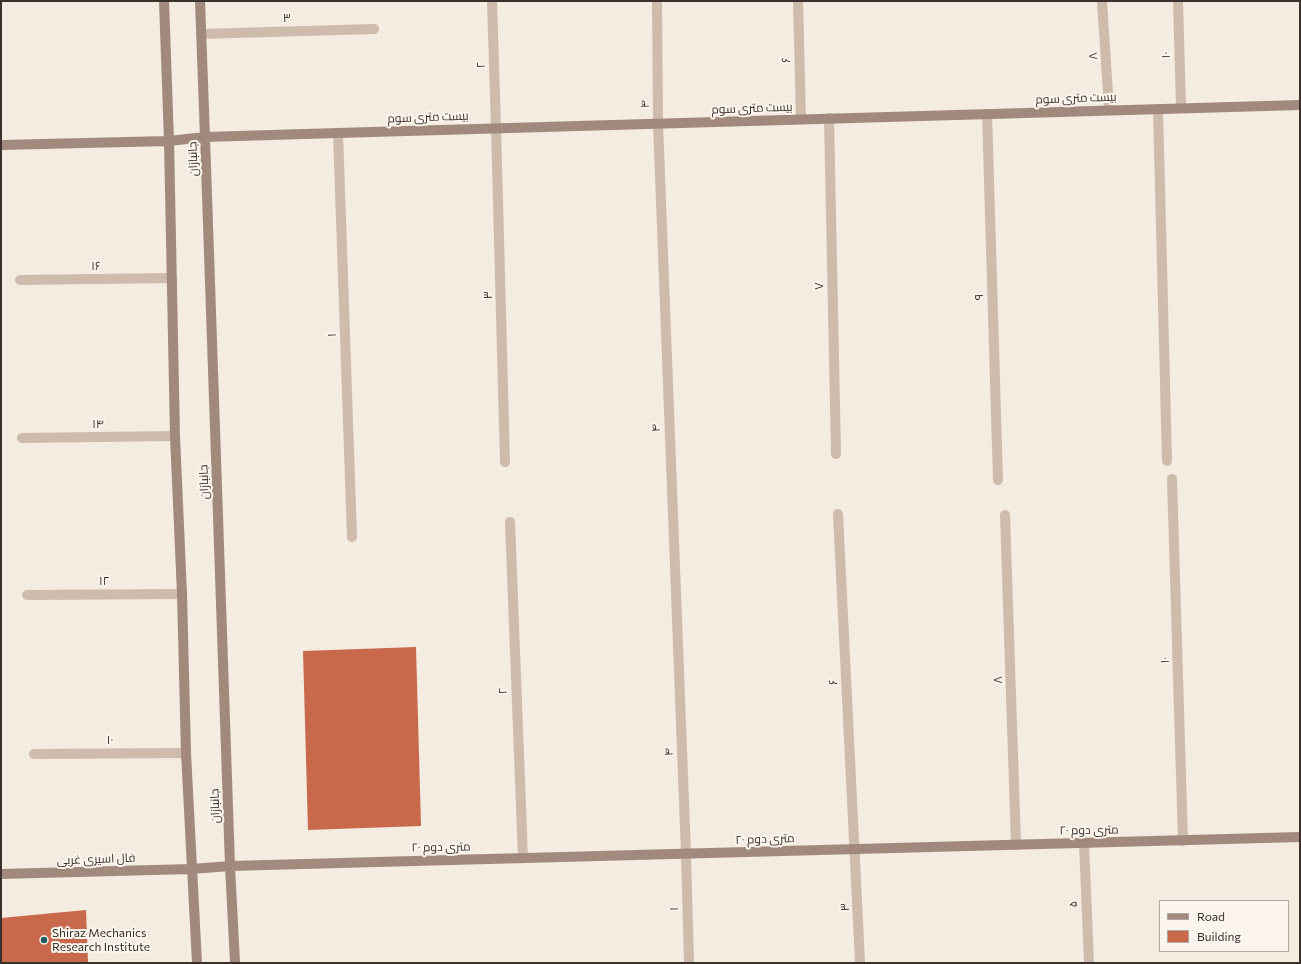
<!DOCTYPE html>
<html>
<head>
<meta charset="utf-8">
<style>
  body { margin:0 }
  #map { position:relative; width:1301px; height:964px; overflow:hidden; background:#f4ebe1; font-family:Commissioner,sans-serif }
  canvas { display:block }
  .frame { position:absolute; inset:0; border:2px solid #3b302b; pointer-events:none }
  .legend { position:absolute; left:1159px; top:900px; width:130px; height:52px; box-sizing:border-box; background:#fbf5ee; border:1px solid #aea6a0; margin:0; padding:5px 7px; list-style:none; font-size:12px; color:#3b302b }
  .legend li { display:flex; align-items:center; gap:8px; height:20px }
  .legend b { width:20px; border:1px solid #aea6a0 }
</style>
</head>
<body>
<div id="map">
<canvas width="1301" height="964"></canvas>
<div class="frame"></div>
<ul class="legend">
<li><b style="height:5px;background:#a18a7d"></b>Road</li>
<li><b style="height:11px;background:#c8694b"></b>Building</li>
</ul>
</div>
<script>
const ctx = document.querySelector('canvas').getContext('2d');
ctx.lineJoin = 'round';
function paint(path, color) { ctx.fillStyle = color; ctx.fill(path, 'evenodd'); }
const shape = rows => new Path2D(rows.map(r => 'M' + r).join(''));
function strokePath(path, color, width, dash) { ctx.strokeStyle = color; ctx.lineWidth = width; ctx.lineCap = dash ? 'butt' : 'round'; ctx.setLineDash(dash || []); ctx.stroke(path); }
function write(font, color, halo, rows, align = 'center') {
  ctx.font = font + ' Commissioner,Cairo,sans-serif'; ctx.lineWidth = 4; ctx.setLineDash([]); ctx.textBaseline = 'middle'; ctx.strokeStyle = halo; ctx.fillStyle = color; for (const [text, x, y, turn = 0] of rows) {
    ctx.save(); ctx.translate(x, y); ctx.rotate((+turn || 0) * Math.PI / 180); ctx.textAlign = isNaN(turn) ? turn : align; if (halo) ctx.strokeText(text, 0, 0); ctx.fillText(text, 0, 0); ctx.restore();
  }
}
paint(shape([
  [416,647,421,826,308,830,303,651],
  [86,910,88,963,1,963,1,918]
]), '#c8694b');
strokePath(shape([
  [492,1,496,128,505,462],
  [657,1,658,123,686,854,689,963],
  [798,1,801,119],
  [1102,1,1109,110],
  [1178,1,1181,108],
  [201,34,374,29],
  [1158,109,1167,461],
  [987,114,998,480],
  [829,118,836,454],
  [338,133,352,537],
  [20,280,172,278],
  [22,438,175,436],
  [1172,479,1183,841],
  [838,514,860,963],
  [1005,515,1016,845],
  [510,522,523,858],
  [27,595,182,594],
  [34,754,186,753],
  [1084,843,1089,963]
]), '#cdbbac', 10);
strokePath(shape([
  [164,1,169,141,175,436,182,594,186,753,197,963],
  [200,1,205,137,230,866,235,963],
  [1,145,169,141,205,137,338,133,1300,105],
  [1,874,192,869,230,866,1300,837]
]), '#a18a7d', 10);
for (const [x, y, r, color] of [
  [44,940,4,"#1f5a5e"]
]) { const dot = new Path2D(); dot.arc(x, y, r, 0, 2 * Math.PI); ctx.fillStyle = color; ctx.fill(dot); strokePath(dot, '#fbf5ee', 1.5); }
write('12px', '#3b302b', '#fbf5ee', [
  ["۳",287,18,-2],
  ["۱۰",1166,55,-92],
  ["۸",1093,56,-94],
  ["۶",786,60,-92],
  ["۲",481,65,-92],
  ["بیست متری سوم",1076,98,-2],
  ["۴",645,104,-91],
  ["بیست متری سوم",752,108,-2],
  ["بیست متری سوم",428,117,-2],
  ["جانبازان",193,159,-92],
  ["۱۶",96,266,-1],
  ["۷",819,286,-91],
  ["۳",488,295,-92],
  ["۹",979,297,-92],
  ["۱",332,335,-92],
  ["۱۴",98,424,-1],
  ["۴",656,428,-92],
  ["جانبازان",204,482,-92],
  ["۱۲",104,581],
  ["۱۰",1165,660,-92],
  ["۸",998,680,-92],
  ["۶",833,682,-93],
  ["۲",503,691,-92],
  ["۱۰",110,740,-1],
  ["۴",669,752,-92],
  ["جانبازان",215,806,-92],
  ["۲۰ متری دوم",1089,830,-1],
  ["۲۰ متری دوم",765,839,-2],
  ["۲۰ متری دوم",441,847,-1],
  ["فال اسیری غربی",96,859,-2],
  ["۵",1073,904,-92],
  ["۳",845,907,-92],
  ["۱",674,909,-91]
]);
write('12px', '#3b302b', '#fbf5ee', [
  ["Shiraz Mechanics",52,933],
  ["Research Institute",52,947]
], 'left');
</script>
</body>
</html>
